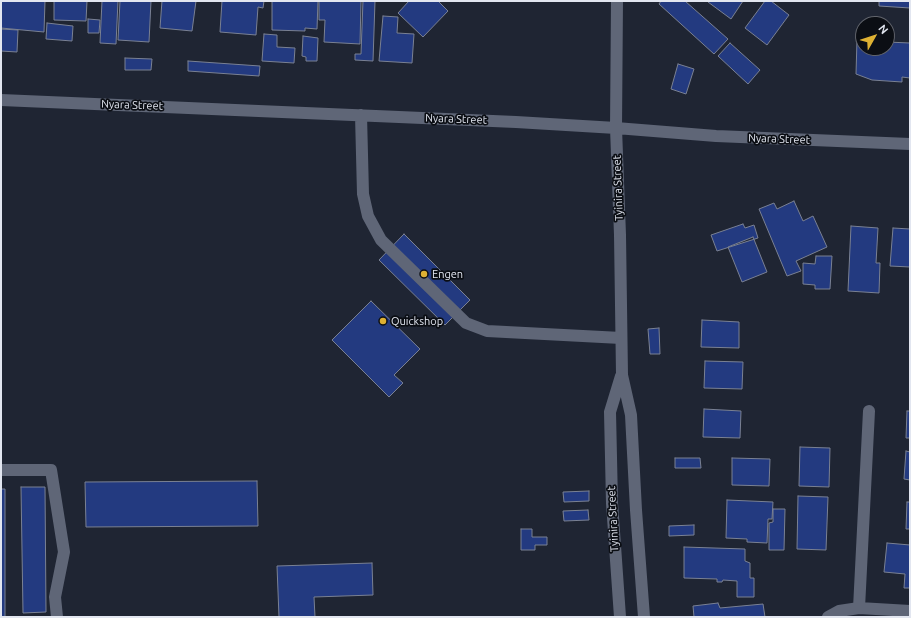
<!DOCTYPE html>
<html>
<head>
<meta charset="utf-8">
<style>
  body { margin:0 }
  #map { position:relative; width:911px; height:618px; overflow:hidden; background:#1f2533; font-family:Ubuntu,sans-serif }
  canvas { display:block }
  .frame { position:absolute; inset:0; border:2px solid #e2e6f0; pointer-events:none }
  .north { position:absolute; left:855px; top:16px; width:40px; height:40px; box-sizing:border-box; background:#0b0e14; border:1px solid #61646c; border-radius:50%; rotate:51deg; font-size:11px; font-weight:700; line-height:16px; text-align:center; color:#e2e6f0 }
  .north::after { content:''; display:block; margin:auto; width:14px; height:18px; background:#deb133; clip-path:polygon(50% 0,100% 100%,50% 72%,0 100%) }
</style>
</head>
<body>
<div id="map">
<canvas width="911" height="618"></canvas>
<div class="frame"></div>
<div class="north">N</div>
</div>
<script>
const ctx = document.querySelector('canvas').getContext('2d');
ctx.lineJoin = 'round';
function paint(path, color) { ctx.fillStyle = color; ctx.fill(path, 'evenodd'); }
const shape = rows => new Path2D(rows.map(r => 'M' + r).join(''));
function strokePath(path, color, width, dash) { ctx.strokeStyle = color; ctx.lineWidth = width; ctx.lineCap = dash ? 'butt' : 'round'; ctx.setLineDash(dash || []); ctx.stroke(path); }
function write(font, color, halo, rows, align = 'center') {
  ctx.font = font + ' Ubuntu,sans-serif'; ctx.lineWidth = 3.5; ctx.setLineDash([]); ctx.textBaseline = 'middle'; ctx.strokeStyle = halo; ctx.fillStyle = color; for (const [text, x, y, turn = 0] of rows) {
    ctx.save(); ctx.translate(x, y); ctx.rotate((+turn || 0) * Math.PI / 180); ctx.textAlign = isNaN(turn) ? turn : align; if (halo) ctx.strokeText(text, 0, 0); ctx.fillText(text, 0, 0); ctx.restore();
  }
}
const building = shape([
  [1,1,45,1,44,32,1,28,1,1],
  [54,1,87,1,86,21,54,20,54,1],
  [102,1,118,1,116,44,100,43,102,1],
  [120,1,151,1,149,42,118,40,120,1],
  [162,1,196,1,192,31,160,28,162,1],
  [222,1,264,1,263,8,258,7,256,35,220,32,222,1],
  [272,1,318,1,317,29,305,28,305,31,272,30,272,1],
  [319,1,361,1,360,44,324,42,325,20,319,20,319,1],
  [363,1,375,1,373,61,355,60,355,54,361,54,363,1],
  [409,1,438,1,448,11,423,37,398,13,409,1],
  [661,1,685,1,728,39,714,54,659,4,661,1],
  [709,1,743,1,731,19,708,2,709,1],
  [765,1,771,1,789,15,767,45,745,28,765,1],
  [879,1,910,1,910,8,879,6,879,1],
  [383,16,398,17,397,33,414,34,412,63,379,61,383,16],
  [88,19,100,20,99,33,88,33,88,19],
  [47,23,73,26,72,41,46,39,47,23],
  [1,29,18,30,17,52,1,51,1,29],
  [264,34,277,35,277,47,295,48,294,63,262,61,264,34],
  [303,36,318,38,317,61,306,61,306,57,302,56,303,36],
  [857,40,863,40,863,48,887,48,887,42,910,43,910,78,902,77,902,82,872,80,856,74,857,40],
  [730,43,760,70,748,84,718,56,730,43],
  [125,58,152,59,151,70,125,70,125,58],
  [188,61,260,66,259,76,188,71,188,61],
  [678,64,694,69,686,94,671,89,678,64],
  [794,201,803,221,813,216,827,247,796,261,801,271,787,276,759,209,774,203,777,209,794,201],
  [743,224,745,228,754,225,758,238,717,251,711,235,743,224],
  [851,226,878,228,876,263,880,263,879,293,848,291,851,226],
  [893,228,910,229,910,267,890,266,893,228],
  [404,234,470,300,445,325,379,260,404,234],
  [753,237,767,272,742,282,728,247,753,237],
  [816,256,832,256,830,289,815,289,815,285,803,284,803,263,815,264,816,256],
  [371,301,420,349,394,375,403,383,389,397,332,340,371,301],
  [702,320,739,322,739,348,701,347,702,320],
  [659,328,660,354,650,354,648,329,659,328],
  [705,361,743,362,742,389,704,388,705,361],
  [704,409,741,411,740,438,703,437,704,409],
  [907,411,910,411,910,438,906,438,907,411],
  [800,447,830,448,829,487,799,486,800,447],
  [906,451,910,452,910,480,904,479,906,451],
  [675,458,700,458,701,468,675,468,675,458],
  [732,458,770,459,769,486,732,485,732,458],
  [257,481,258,526,86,527,85,482,257,481],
  [21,487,45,487,46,612,23,613,21,487],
  [1,489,5,489,5,617,1,617,1,489],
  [589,491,589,501,564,502,563,492,589,491],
  [798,496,828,497,826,550,797,549,798,496],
  [727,500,773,502,772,519,768,519,767,543,747,542,747,539,726,538,727,500],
  [907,502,910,502,910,529,906,529,907,502],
  [773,509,785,509,784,550,769,550,769,523,773,522,773,509],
  [588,510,589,520,564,521,563,511,588,510],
  [694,525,694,535,669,536,669,526,694,525],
  [521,529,532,529,532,537,547,537,547,545,535,545,535,550,521,550,521,529],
  [887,543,910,545,910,588,904,588,905,574,884,572,887,543],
  [684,547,745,549,745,561,750,563,750,578,754,578,754,597,737,597,737,581,723,580,722,582,717,582,717,579,684,578,684,547],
  [372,563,373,595,314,597,315,617,279,617,277,566,372,563],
  [718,603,720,608,763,604,765,617,694,617,693,606,718,603]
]);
paint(building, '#233a80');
strokePath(building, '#7a8193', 1);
strokePath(shape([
  [617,1,616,128,620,235,622,375,631,415,636,510,644,617],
  [1,100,516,122,616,128,716,136,910,144],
  [361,115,363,194,368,216,381,240,466,323,487,331,621,338],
  [1,470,51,470,64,552,55,597,57,617],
  [859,608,869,411],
  [620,617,612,503,610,412,621,376],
  [828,617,839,611,859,608,910,611]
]), '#5f6677', 12);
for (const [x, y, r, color] of [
  [424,274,4,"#deb133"],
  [383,321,4,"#deb133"]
]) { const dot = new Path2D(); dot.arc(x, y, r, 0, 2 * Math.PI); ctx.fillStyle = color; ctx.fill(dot); strokePath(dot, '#0b0e14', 1.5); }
write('11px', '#e2e6f0', '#0b0e14', [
  ["Nyara Street",132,105,2],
  ["Nyara Street",456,119,2],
  ["Nyara Street",779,139,2],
  ["Tyinira Street",618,188,-92],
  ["Tyinira Street",613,519,-93]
]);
write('11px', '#e2e6f0', '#0b0e14', [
  ["Engen",432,274],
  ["Quickshop",391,321]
], 'left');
</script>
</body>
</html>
